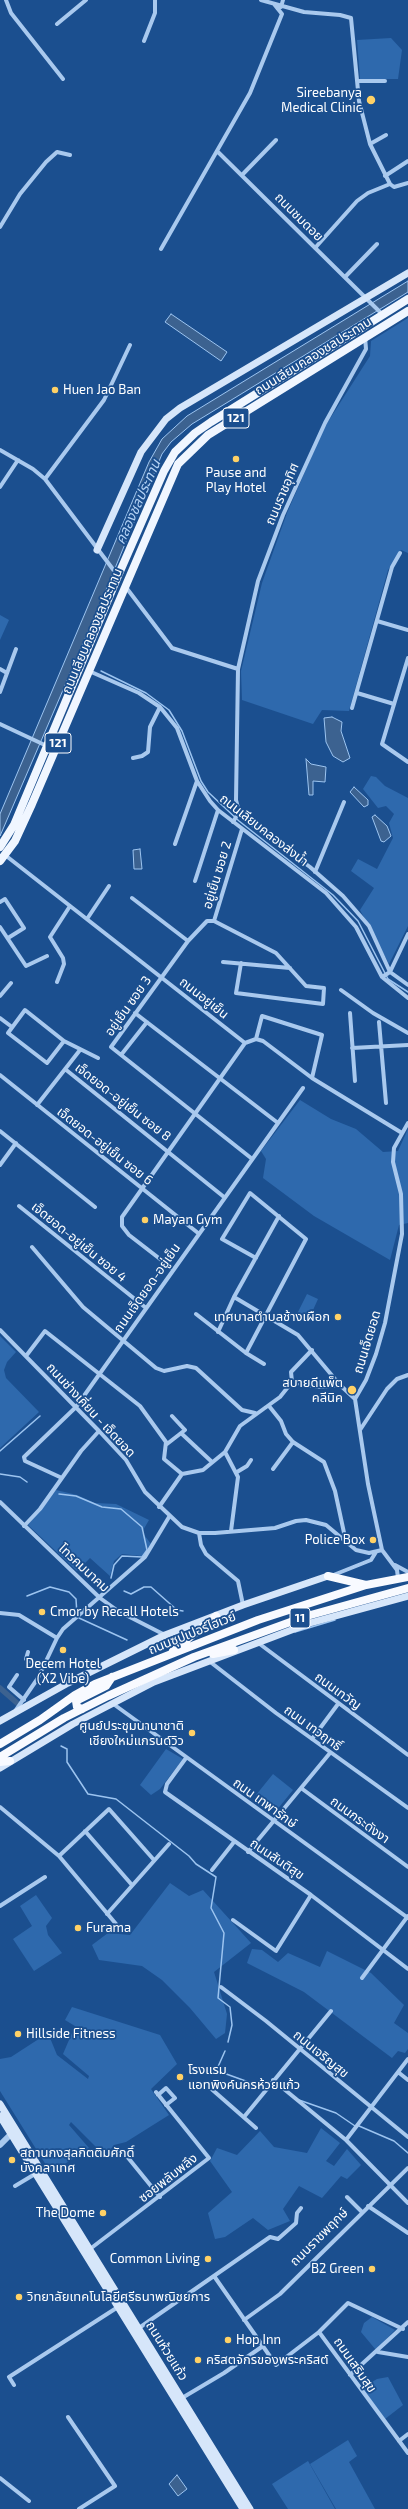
<!DOCTYPE html>
<html>
<head>
<meta charset="utf-8">
<style>
  body { margin:0 }
  canvas { display:block; background:#1b4f8f }
</style>
</head>
<body>
<canvas width="408" height="2509"></canvas>
<script>
const ctx = document.querySelector('canvas').getContext('2d');
ctx.lineJoin = 'round';
function paint(path, color) { ctx.fillStyle = color; ctx.fill(path, 'evenodd'); }
const shape = rows => new Path2D(rows.map(r => 'M' + r).join(''));
function strokePath(path, color, width, dash) { ctx.strokeStyle = color; ctx.lineWidth = width; ctx.lineCap = dash ? 'butt' : 'round'; ctx.setLineDash(dash || []); ctx.stroke(path); }
function write(font, color, halo, rows, align = 'center') {
  ctx.font = font + ' "Exo 2","Noto Sans Thai",sans-serif'; ctx.lineWidth = 3.5; ctx.setLineDash([]); ctx.textBaseline = 'middle'; ctx.strokeStyle = halo; ctx.fillStyle = color; for (const [text, x, y, turn = 0] of rows) {
    ctx.save(); ctx.translate(x, y); ctx.rotate((+turn || 0) * Math.PI / 180); ctx.textAlign = isNaN(turn) ? turn : align; if (halo) ctx.strokeText(text, 0, 0); ctx.fillText(text, 0, 0); ctx.restore();
  }
}
paint(shape([
  [391,38,402,50,398,79,360,79,357,40],
  [408,318,408,553,401,550,388,570,349,711,322,710,313,724,242,700,241,671,262,583,287,513,324,428,370,356,371,341],
  [0,615,9,620,0,640],
  [371,776,376,777,385,786,408,798,408,926,389,964,360,910,374,888,351,871,358,859,377,869,393,838,389,823,394,814,386,806,378,808,363,789],
  [300,1100,331,1119,356,1129,383,1152,398,1151,408,1129,408,1223,399,1225,390,1260,314,1216,263,1178,266,1159,261,1151],
  [307,1294,318,1299,309,1319,297,1314],
  [0,1336,16,1352,7,1362,4,1370,6,1378,39,1412,0,1448],
  [56,1490,77,1495,95,1503,116,1504,149,1520,142,1532,151,1544,142,1556,122,1554,114,1561,110,1576,90,1558,77,1571,28,1525],
  [166,1749,183,1759,160,1789,151,1795,140,1785],
  [273,1774,293,1790,276,1811,256,1795],
  [170,1883,189,1896,203,1890,251,1943,214,1972,227,2014,225,2033,216,2039,190,2008,162,1980,142,1966,99,1960,92,1945,108,1933,130,1935],
  [36,1895,52,1918,46,1926,48,1935,62,1953,34,1971,13,1939,32,1926,20,1906],
  [252,1949,262,1950,278,1962,288,1953,320,1967,327,1951,371,1973,404,2005,394,2023,408,2033,408,2049,405,2053,398,2051,392,2058,304,1992,247,1963],
  [72,2007,160,2035,177,2064,151,2089,169,2115,126,2142,114,2145,105,2156,71,2122,69,2125,89,2148,51,2173,0,2091,0,2059,11,2057,48,2033,57,2055,88,2079,89,2076,63,2054,75,2026,65,2020],
  [321,2128,340,2143,326,2161,334,2166,347,2149,361,2165,347,2179,341,2176,322,2198,299,2186,283,2209,290,2221,268,2230,253,2218,225,2237,215,2239,208,2213,232,2192,210,2161,217,2148,237,2155,260,2131,274,2147,307,2153],
  [372,2317,395,2330,376,2350,361,2332,364,2323],
  [388,2377,403,2405,385,2419,362,2388,377,2379],
  [348,2440,357,2456,349,2462,375,2509,336,2509,310,2464],
  [308,2461,335,2509,288,2509,272,2484]
]), '#2e69ad');
const water = shape([
  [408,281,408,292,192,424,171,442,162,454,104,595,0,836,0,814,149,462,162,439,187,416,408,281],
  [171,314,227,352,221,361,165,322,171,314],
  [332,717,342,722,341,731,350,758,343,762,333,756,326,742,324,718,332,717],
  [306,759,311,764,326,767,325,782,313,781,313,795,309,795,306,759],
  [354,787,368,800,368,805,364,807,350,792,354,787],
  [375,815,387,826,391,836,384,842,381,841,372,817,375,815],
  [140,849,142,869,134,869,133,850,140,849],
  [177,2475,187,2489,178,2496,169,2484,177,2475]
]);
paint(water, '#3c6290');
strokePath(water, '#9cc4f0', 1);
strokePath(shape([
  [101,671,146,693,169,710,182,731,201,781,208,792,239,821,333,895,358,921,388,979,408,992],
  [0,1451,40,1416],
  [0,1474,20,1477,27,1482],
  [59,1494,76,1496,102,1507,121,1509,142,1527,147,1550,142,1557,122,1556,114,1565,111,1578],
  [124,1591,131,1594,144,1587,151,1587,177,1610,183,1611],
  [27,1596,50,1587,69,1592,76,1599,77,1615],
  [79,1618,127,1640],
  [295,1632,335,1620],
  [61,1746,67,1749,67,1762,88,1794,116,1799,189,1856,196,1864,216,1877,211,1908,224,1933,218,1998,230,2007,232,2025,228,2042],
  [225,2051,217,2069,218,2071,265,2088],
  [299,2100,336,2113,355,2126],
  [359,2126,394,2141,408,2153]
]), '#9cc4f0', 1.5);
strokePath(shape([
  [0,1688,17,1703]
]), '#3c6290', 5.5);
strokePath(shape([
  [6,0,11,13,63,79],
  [261,0,304,12,340,15,351,18,359,101,370,144,390,184,394,187,408,183],
  [281,7,283,0],
  [57,24,86,0],
  [144,41,155,13,155,0],
  [357,81,385,81],
  [370,144,386,135],
  [218,152,383,315],
  [242,175,276,140],
  [385,176,408,161],
  [0,227,20,194,46,162,57,152,70,155],
  [315,248,357,201,368,193,390,184],
  [161,249,250,93,282,14,274,4],
  [345,277,377,244],
  [365,337,366,349,325,423,283,515,258,581,238,669,236,800,239,812,255,827,310,867,343,896,369,926,390,972,408,985],
  [0,450,33,469,45,479,118,576],
  [45,479,104,400,130,345],
  [0,487,18,460],
  [125,586,172,648,238,669],
  [377,621,408,630],
  [408,658,382,744,408,762],
  [0,669,7,673],
  [89,671,139,693,160,707,177,728,197,781,210,801,218,810,326,893,356,927,382,977,408,998],
  [0,692,16,649],
  [357,693,394,704],
  [352,708,392,567,400,553],
  [0,724,47,746],
  [133,758,142,756,148,752,150,727,160,707],
  [233,822,239,812],
  [175,844,197,781],
  [5,855,245,1043],
  [315,872,344,802],
  [195,881,218,810],
  [132,898,188,941],
  [0,902,5,899,24,928,8,938],
  [87,919,109,886],
  [214,921,242,829],
  [0,927,26,966,47,956],
  [223,962,290,968],
  [241,963,236,993,323,1004,324,988,306,986,276,953,214,921,207,921,188,941,111,1047,251,1158],
  [382,977,390,972,408,934],
  [57,982,64,964,63,958,50,937,70,906],
  [341,990,373,1013,408,1033],
  [0,996,11,983],
  [135,1013,278,1123],
  [350,1013,355,1081],
  [0,1018,12,1027],
  [379,1022,386,1103],
  [256,1039,262,1016,322,1035,312,1078],
  [64,1041,47,1063,8,1033,25,1010,64,1041,98,1058],
  [245,1043,256,1039,263,1041,312,1078,402,1133],
  [352,1048,408,1045],
  [121,1055,147,1022],
  [65,1069,224,1197],
  [0,1075,198,1233],
  [37,1105,80,1050],
  [0,1131,95,1207],
  [0,1165,16,1143],
  [19,1206,146,1308],
  [32,1247,83,1307,156,1368,164,1371,187,1366,196,1368,242,1410,255,1413],
  [173,1269,129,1235,122,1226,122,1217,245,1043],
  [234,1297,298,1335,340,1385,355,1399],
  [196,1314,246,1353,264,1364],
  [0,1330,99,1431,126,1460,145,1492,182,1527,199,1533,215,1533,275,1528,296,1521,306,1520,326,1525,356,1550,369,1553,382,1550],
  [218,1332,234,1297,279,1216],
  [246,1353,306,1239,250,1193,222,1239,256,1258],
  [26,1356,45,1331,140,1406,166,1442,164,1459,182,1474],
  [292,1382,291,1372,312,1350],
  [269,1406,281,1421,286,1434,293,1442,324,1462,335,1491,346,1542],
  [360,1430,387,1389,397,1379,408,1375],
  [182,1434,212,1462],
  [167,1444,185,1430,172,1416],
  [225,1452,240,1426,280,1397,292,1382,320,1387,340,1385],
  [225,1452,238,1477,231,1531],
  [273,1469,293,1442],
  [237,1472,247,1466,251,1460],
  [62,1478,25,1461,24,1457,76,1407,303,1088],
  [0,1502,100,1598,118,1611,165,1635],
  [159,1507,182,1474,203,1470,225,1452],
  [24,1526,40,1509,81,1451,99,1431],
  [199,1533,201,1545,206,1554,238,1581,243,1605],
  [395,1565,408,1572],
  [331,1576,371,1560,376,1552],
  [398,1578,397,1570,382,1550,368,1484,355,1399,366,1380,376,1354,385,1323,402,1234,401,1194,393,1162,394,1148,408,1123],
  [0,1613,19,1615,57,1638],
  [257,1642,408,1755],
  [28,1652,26,1659,43,1668],
  [209,1661,276,1713,408,1808],
  [17,1675,9,1687,24,1700],
  [112,1703,408,1918],
  [16,1710,38,1678,57,1638,63,1629,145,1557,169,1517],
  [312,1739,338,1704],
  [186,1758,167,1784,165,1792,311,1895,408,1969],
  [301,1788,408,1867],
  [0,1807,59,1856,116,1924],
  [85,1831,132,1885],
  [248,1852,330,1753],
  [59,1856,109,1809,154,1860],
  [212,1870,234,1842],
  [0,1906,45,1877],
  [107,1914,169,1844],
  [233,1920,276,1951,311,1895],
  [362,1978,408,1916],
  [221,1987,266,2021,408,2137],
  [398,2072,408,2080],
  [273,2080,346,2140,408,2203],
  [208,2086,256,2128],
  [158,2095,166,2088,175,2098,166,2105],
  [244,2117,331,2011],
  [346,2140,408,2059],
  [125,2154,160,2197],
  [15,2186,35,2174],
  [347,2197,362,2212],
  [368,2206,408,2233],
  [90,2249,209,2158,156,2092],
  [214,2276,276,2365,319,2332,348,2303,403,2329],
  [244,2320,280,2294,408,2168],
  [139,2328,270,2237,278,2239,296,2223,297,2213,301,2208],
  [319,2332,408,2453],
  [378,2352,408,2357],
  [350,2375,408,2322],
  [14,2385,9,2377,118,2307],
  [182,2398,224,2373,263,2346],
  [68,2417,115,2486,79,2509],
  [399,2441,408,2434],
  [0,2478,29,2501]
]), '#a9c9ee', 4);
strokePath(shape([
  [0,2145,14,2131]
]), '#a9c9ee', 6);
strokePath(shape([
  [97,550,141,452,166,419,180,408,408,273],
  [0,1721,68,1683,165,1635,243,1605,328,1576],
  [0,1768,73,1724,154,1682,310,1623,408,1596],
  [0,2104,250,2509],
  [0,2116,243,2509]
]), '#d6e6fa', 7);
strokePath(shape([
  [0,847,14,825,118,576,164,471,175,452,195,433,211,422,408,299],
  [0,861,15,841,32,804,178,464,208,435,408,311]
]), '#f0f6ff', 8);
strokePath(shape([
  [328,1576,366,1585],
  [173,1651,216,1616],
  [213,1654,234,1650],
  [82,1709,77,1707,76,1701,106,1686,112,1677],
  [0,1744,40,1720,75,1695,95,1684,258,1620,366,1585,408,1577],
  [0,1757,64,1718,108,1696,194,1657,307,1616,408,1588],
  [0,1762,10,1761]
]), '#f8faff', 8);
for (const [x, y, r, color] of [
  [371,100,5,"#ffd166"],
  [55,390,4,"#ffd166"],
  [236,459,4,"#ffd166"],
  [145,1220,4,"#ffd166"],
  [338,1317,4,"#ffd166"],
  [352,1390,5,"#ffd166"],
  [373,1540,4,"#ffd166"],
  [42,1612,4,"#ffd166"],
  [63,1650,4,"#ffd166"],
  [192,1733,4,"#ffd166"],
  [78,1928,4,"#ffd166"],
  [18,2034,4,"#ffd166"],
  [180,2077,4,"#ffd166"],
  [12,2160,4,"#ffd166"],
  [103,2213,4,"#ffd166"],
  [208,2259,4,"#ffd166"],
  [372,2269,4,"#ffd166"],
  [19,2297,4,"#ffd166"],
  [228,2340,4,"#ffd166"],
  [198,2360,4,"#ffd166"]
]) { const dot = new Path2D(); dot.arc(x, y, r, 0, 2 * Math.PI); ctx.fillStyle = color; ctx.fill(dot); strokePath(dot, '#1b4f8f', 1.5); }
for (const [x, y, w] of [
  [236,418,26],
  [58,743,26],
  [300,1618,20]
]) { const box = new Path2D(); box.roundRect(x - w / 2, y - 10, w, 20, 3); ctx.fillStyle = '#1b4f8f'; ctx.fill(box); strokePath(box, '#fff', 1); }
write('bold 12px', '#fff', null, [
  ["121",236,418],
  ["121",58,743],
  ["11",300,1618]
]);
write('13px', '#fff', '#1b4f8f', [
  ["Sireebanya",362,93,"right"],
  ["Medical Clinic",362,108,"right"],
  ["Huen Jao Ban",63,390],
  ["Pause and",236,473,"center"],
  ["Play Hotel",236,488,"center"],
  ["Mayan Gym",153,1220],
  ["เทศบาลตำบลช้างเผือก",330,1317,"right"],
  ["สบายดีแพ็ต",343,1383,"right"],
  ["คลีนิค",343,1398,"right"],
  ["Police Box",365,1540,"right"],
  ["Cmor by Recall Hotels",50,1612],
  ["Decem Hotel",63,1664,"center"],
  ["(X2 Vibe)",63,1679,"center"],
  ["ศูนย์ประชุมนานาชาติ",184,1726,"right"],
  ["เชียงใหม่แกรนด์วิว",184,1741,"right"],
  ["Furama",86,1928],
  ["Hillside Fitness",26,2034],
  ["โรงแรม",188,2070],
  ["แอทพิงค์นครห้วยแก้ว",188,2085],
  ["สถานกงสุลกิตติมศักดิ์",20,2153],
  ["บังคลาเทศ",20,2168],
  ["The Dome",95,2213,"right"],
  ["Common Living",200,2259,"right"],
  ["B2 Green",364,2269,"right"],
  ["วิทยาลัยเทคโนโลยีศรีธนาพณิชยการ",27,2297],
  ["Hop Inn",236,2340],
  ["คริสตจักรของพระคริสต์",206,2360]
], 'left');
write('13px', '#fff', '#1b4f8f', [
  ["ถนนชมดอย",299,217,45],
  ["ถนนเลียบคลองชลประทาน",313,356,-32],
  ["ถนนราชอุทิศ",282,494,-67],
  ["ถนนเลียบคลองชลประทาน",92,631,-67],
  ["ถนนเลียบคลองส่งน้ำ",264,830,38],
  ["อยู่เย็น ซอย 2",217,875,-73],
  ["ถนนอยู่เย็น",204,998,38],
  ["อยู่เย็น ซอย 3",128,1006,-55],
  ["เจ็ดยอด-อยู่เย็น ซอย 8",123,1102,38],
  ["เจ็ดยอด-อยู่เย็น ซอย 6",105,1146,38],
  ["เจ็ดยอด-อยู่เย็น ซอย 4",79,1242,39],
  ["ถนนเจ็ดยอด-อยู่เย็น",147,1288,-55],
  ["ถนนเจ็ดยอด",367,1342,-73],
  ["ถนนช่างเคี่ยน - เจ็ดยอด",91,1410,47],
  ["โทรคมนาคม",84,1568,43],
  ["ถนนซุปเปอร์ไฮเวย์",192,1633,-22],
  ["ถนนเทวัญ",338,1691,36],
  ["ถนน เทวฤทธิ์",313,1728,36],
  ["ถนน เทพารักษ์",265,1803,36],
  ["ถนนกระดังงา",360,1820,36],
  ["ถนนสันติสุข",277,1859,34],
  ["ถนนเจริญสุข",321,2054,39],
  ["ซอยพลับพลึง",168,2178,-38],
  ["ถนนราชพฤกษ์",319,2237,-45],
  ["ถนนห้วยแก้ว",167,2351,58],
  ["ถนนเสริมสุข",355,2365,55]
]);
write('italic 14px', '#b5d3f5', '#1b4f8f', [
  ["คลองชลประทาน",138,502,-66]
]);
</script>
</body>
</html>
